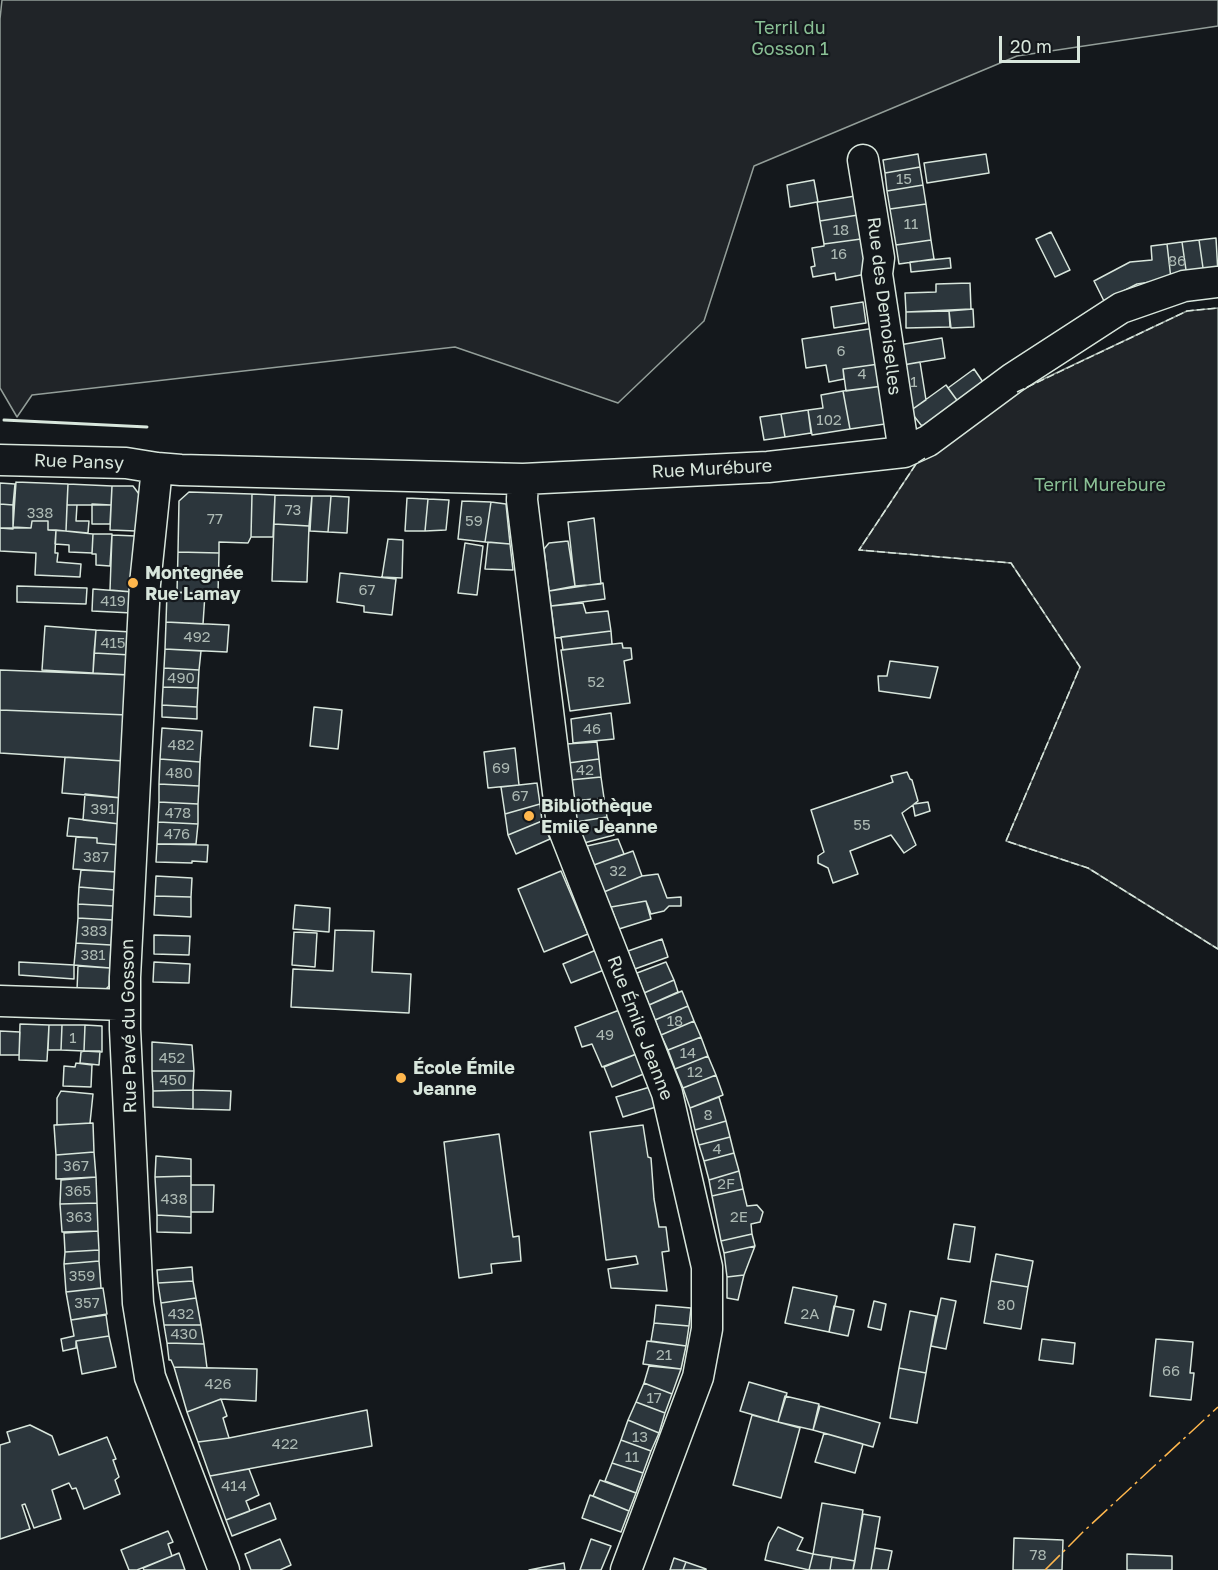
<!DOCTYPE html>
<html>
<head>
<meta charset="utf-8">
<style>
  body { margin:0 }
  #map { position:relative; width:1218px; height:1570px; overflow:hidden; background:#14181c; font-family:"Golos Text",sans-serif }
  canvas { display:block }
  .scale { position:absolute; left:999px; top:36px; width:81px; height:27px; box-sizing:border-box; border:3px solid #d8e6dc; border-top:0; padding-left:8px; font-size:18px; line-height:21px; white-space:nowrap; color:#d8e6dc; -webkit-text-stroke:4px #14181c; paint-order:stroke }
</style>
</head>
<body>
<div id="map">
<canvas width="1218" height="1570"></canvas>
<div class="scale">20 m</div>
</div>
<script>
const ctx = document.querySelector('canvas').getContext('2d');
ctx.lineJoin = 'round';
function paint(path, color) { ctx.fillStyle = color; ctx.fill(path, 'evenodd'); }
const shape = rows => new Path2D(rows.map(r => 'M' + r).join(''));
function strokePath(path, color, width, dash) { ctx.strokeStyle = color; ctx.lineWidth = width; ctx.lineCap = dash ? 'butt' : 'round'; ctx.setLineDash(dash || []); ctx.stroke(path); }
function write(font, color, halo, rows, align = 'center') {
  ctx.font = font + ' "Golos Text",sans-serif'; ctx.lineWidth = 4.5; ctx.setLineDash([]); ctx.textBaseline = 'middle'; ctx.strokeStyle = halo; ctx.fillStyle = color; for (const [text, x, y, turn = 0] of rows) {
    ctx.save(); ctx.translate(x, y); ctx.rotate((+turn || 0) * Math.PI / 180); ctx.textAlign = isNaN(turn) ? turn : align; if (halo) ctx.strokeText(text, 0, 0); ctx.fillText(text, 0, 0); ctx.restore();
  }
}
const green = shape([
  [2,0,1218,0,1218,26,1017,56,754,166,704,321,618,403,455,347,32,395,17,417,0,388,0,19,2,0],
  [1218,308,1218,949,1088,868,1006,841,1080,667,1011,563,859,550,916,464,1016,392,1187,311,1218,308]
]);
paint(green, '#202428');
strokePath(green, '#939e99', 1.5);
const building = shape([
  [918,154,920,167,885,173,883,160,918,154],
  [986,154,989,173,927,183,924,163,986,154],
  [920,167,923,185,887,191,885,173,920,167],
  [814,180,818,202,855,196,858,215,820,221,817,202,790,207,787,185,814,180],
  [923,185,926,204,890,209,887,191,923,185],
  [926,204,931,240,896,245,890,209,926,204],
  [858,215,861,239,824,244,820,221,858,215],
  [1051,232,1070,270,1055,277,1036,239,1051,232],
  [1216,238,1218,274,1204,275,1199,240,1216,238],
  [861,239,866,274,836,280,835,273,813,277,811,267,815,266,812,248,824,246,824,244,861,239],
  [931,240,934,259,899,264,896,245,931,240],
  [1199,240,1204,275,1187,277,1182,242,1199,240],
  [1182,242,1187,277,1171,279,1167,244,1182,242],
  [1167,244,1171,279,1137,284,1104,301,1094,281,1130,262,1152,260,1151,246,1167,244],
  [950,258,951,268,911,272,910,262,950,258],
  [970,283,971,309,906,312,905,293,936,292,936,284,970,283],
  [863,302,866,323,834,328,831,307,863,302],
  [973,309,974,327,951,328,949,311,973,309],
  [949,311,950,327,906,328,906,312,949,311],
  [875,328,879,364,843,369,844,379,829,382,826,365,806,368,802,339,875,328],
  [942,338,945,358,903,365,899,345,942,338],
  [920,362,926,400,910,411,903,365,920,362],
  [879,364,883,386,846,391,843,369,879,364],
  [974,369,985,385,959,403,948,388,974,369],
  [946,385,959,403,928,427,921,425,910,411,946,385],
  [883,386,885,424,850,429,843,391,883,386],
  [843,391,850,429,812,435,808,410,823,408,821,395,843,391],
  [808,410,811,433,785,437,781,414,808,410],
  [781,414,785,437,764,440,760,417,781,414],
  [16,482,68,484,66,531,48,530,48,521,32,521,31,528,13,527,16,482],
  [0,483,15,484,13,505,0,504,0,483],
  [68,484,112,486,111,505,67,505,68,484],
  [112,486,133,486,139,494,136,531,110,530,112,486],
  [189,492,252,494,251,537,248,543,219,542,219,553,178,552,179,501,189,492],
  [252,494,275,495,273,537,251,537,252,494],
  [275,495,312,496,309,526,274,524,275,495],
  [312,496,331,496,328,532,310,531,312,496],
  [331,496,349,497,347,533,328,532,331,496],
  [407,498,428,499,425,531,405,531,407,498],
  [428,499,449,500,446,530,425,531,428,499],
  [462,501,491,502,485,542,458,539,462,501],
  [491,502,506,504,510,544,485,542,491,502],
  [0,504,13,505,13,529,0,528,0,504],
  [92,504,111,505,110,524,92,524,92,504],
  [67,505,77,505,76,521,89,521,88,533,66,531,67,505],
  [594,518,601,584,575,586,568,522,594,518],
  [32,521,48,521,48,530,56,530,55,553,58,553,57,562,81,564,80,577,35,575,36,553,0,551,0,528,31,528,32,521],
  [274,524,309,526,307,582,272,581,274,524],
  [56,530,93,534,92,553,69,552,69,545,55,544,56,530],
  [93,534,112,534,110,566,96,565,96,554,92,554,93,534],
  [112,535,136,536,133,592,110,590,112,535],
  [388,539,403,540,402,578,382,577,388,539],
  [568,541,575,586,549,591,544,549,549,543,568,541],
  [488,542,510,544,513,570,485,569,488,542],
  [465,543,483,546,477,595,458,593,465,543],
  [178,552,219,553,218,594,177,592,178,552],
  [340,573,396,579,392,615,364,612,364,606,337,602,340,573],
  [603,583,605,599,551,606,549,591,603,583],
  [17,586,87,588,86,604,17,602,17,586],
  [93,589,133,592,132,613,92,611,93,589],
  [167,592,205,594,203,624,166,622,167,592],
  [583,603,586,613,608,611,611,631,555,638,551,606,583,603],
  [166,622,229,625,227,652,165,649,166,622],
  [45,626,96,630,93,673,42,670,45,626],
  [96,630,132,632,131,655,94,653,96,630],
  [611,631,612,644,563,650,561,637,611,631],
  [622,643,623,648,631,648,632,659,624,661,630,703,570,711,561,650,622,643],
  [165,649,201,651,199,670,164,668,165,649],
  [94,653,131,655,130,675,93,673,94,653],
  [890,661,938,667,930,698,879,691,878,676,887,676,890,661],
  [164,668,199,670,198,688,163,687,164,668],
  [0,670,130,675,128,715,0,710,0,670],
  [163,687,198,688,197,707,162,705,163,687],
  [162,705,197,707,197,719,162,717,162,705],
  [314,707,342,710,338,749,310,746,314,707],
  [0,710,128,715,123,761,0,753,0,710],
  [611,713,614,739,573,743,571,719,611,713],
  [162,728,202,731,200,762,160,759,162,728],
  [597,742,599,759,568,763,566,744,597,742],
  [515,748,519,785,488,788,484,752,515,748],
  [65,757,123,761,122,798,62,793,65,757],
  [160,759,200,762,199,786,159,784,160,759],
  [599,759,601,777,570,780,568,763,599,759],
  [907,772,910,779,912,780,918,801,914,804,928,802,930,811,915,816,913,805,902,813,916,845,904,853,891,835,850,851,858,874,833,883,828,868,818,863,818,856,824,852,811,810,893,782,891,776,907,772],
  [601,777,604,798,573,801,570,780,601,777],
  [537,783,540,804,505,814,501,787,537,783],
  [159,784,199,786,198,804,159,802,159,784],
  [85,794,122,798,120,824,83,820,85,794],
  [604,798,607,817,576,822,573,801,604,798],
  [159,802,198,804,198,824,158,822,159,802],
  [540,804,542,821,508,835,505,814,540,804],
  [607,817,614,835,584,843,576,822,607,817],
  [69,818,120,824,119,845,97,843,97,838,67,836,69,818],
  [542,821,550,839,516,854,508,835,542,821],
  [158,822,198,824,196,844,157,844,158,822],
  [76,837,97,838,97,843,119,845,117,872,73,869,76,837],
  [618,839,624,854,594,865,587,846,618,839],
  [157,844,208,845,207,862,192,861,192,863,156,862,157,844],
  [633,851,642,876,604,892,594,865,633,851],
  [81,870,117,872,115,890,79,887,81,870],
  [561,871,588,934,544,952,518,889,561,871],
  [658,874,667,898,681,897,681,906,669,906,664,911,651,914,646,901,611,907,604,892,642,876,658,874],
  [156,876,192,878,191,897,155,896,156,876],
  [79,887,115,890,114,906,78,904,79,887],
  [155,896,191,897,191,917,154,915,155,896],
  [646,901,651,919,619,929,611,907,646,901],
  [78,904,114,906,113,920,78,918,78,904],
  [295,905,330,908,329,932,293,929,295,905],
  [78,918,113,920,111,945,76,943,78,918],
  [335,930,374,931,372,972,411,974,409,1013,291,1007,293,969,333,971,335,930],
  [294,932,317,933,315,967,292,965,294,932],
  [154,935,190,936,189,955,154,954,154,935],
  [662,939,668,957,635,969,628,951,662,939],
  [76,943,111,945,110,968,74,965,76,943],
  [596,950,604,970,571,983,563,964,596,950],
  [19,962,74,965,74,979,19,975,19,962],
  [154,962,190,964,189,983,153,982,154,962],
  [666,962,674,980,644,993,637,973,666,962],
  [78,966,110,968,109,986,104,991,77,990,78,966],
  [674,980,678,992,649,1005,644,993,674,980],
  [682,991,688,1006,655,1020,649,1005,682,991],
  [688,1006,694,1021,661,1035,655,1020,688,1006],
  [622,1009,639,1053,602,1067,592,1044,582,1047,575,1027,622,1009],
  [694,1021,701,1037,668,1050,661,1035,694,1021],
  [20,1024,49,1025,47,1061,19,1060,20,1024],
  [49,1025,62,1025,61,1050,48,1050,49,1025],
  [62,1025,85,1025,84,1051,61,1050,62,1025],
  [85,1025,102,1026,102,1052,84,1051,85,1025],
  [0,1031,20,1032,19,1055,0,1055,0,1031],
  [701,1037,708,1056,675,1069,668,1050,701,1037],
  [152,1042,192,1045,194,1071,152,1071,152,1042],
  [84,1051,100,1051,99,1065,80,1063,81,1052,84,1051],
  [639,1053,646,1073,612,1087,604,1067,639,1053],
  [708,1056,716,1075,683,1088,675,1069,708,1056],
  [76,1063,92,1065,91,1087,63,1086,64,1066,75,1067,76,1063],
  [152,1071,194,1071,193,1090,153,1091,152,1071],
  [716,1075,723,1095,690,1108,683,1088,716,1075],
  [650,1087,656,1107,623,1117,616,1097,650,1087],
  [193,1090,193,1109,153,1107,153,1091,193,1090],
  [193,1090,231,1091,230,1110,193,1109,193,1090],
  [61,1091,93,1094,90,1123,57,1125,57,1098,61,1091],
  [719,1097,726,1121,695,1130,690,1108,719,1097],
  [726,1121,730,1137,699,1145,695,1130,726,1121],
  [93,1123,94,1152,56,1155,54,1125,93,1123],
  [643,1125,648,1157,651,1158,654,1199,659,1227,666,1227,669,1251,662,1252,667,1291,611,1288,608,1269,638,1264,636,1256,606,1260,590,1132,643,1125],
  [499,1134,513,1237,519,1236,521,1261,491,1264,492,1273,459,1278,444,1142,499,1134],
  [730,1137,734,1153,704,1161,699,1145,730,1137],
  [94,1152,96,1177,56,1179,56,1155,94,1152],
  [734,1153,739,1171,709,1180,704,1161,734,1153],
  [156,1156,191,1159,191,1176,155,1177,156,1156],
  [739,1171,743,1189,712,1196,709,1180,739,1171],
  [191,1176,191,1217,157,1215,155,1177,191,1176],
  [96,1177,97,1203,60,1204,61,1180,96,1177],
  [191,1185,214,1185,213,1212,191,1212,191,1185],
  [743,1189,747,1206,757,1205,763,1212,760,1222,751,1224,752,1234,721,1241,712,1196,743,1189],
  [97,1203,98,1231,62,1232,60,1204,97,1203],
  [157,1215,191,1217,191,1233,157,1232,157,1215],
  [954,1224,975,1227,970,1262,948,1259,954,1224],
  [98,1231,99,1250,65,1252,64,1233,98,1231],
  [752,1234,755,1246,724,1253,721,1241,752,1234],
  [755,1246,744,1275,727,1277,724,1253,755,1246],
  [99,1250,99,1261,64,1264,65,1252,99,1250],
  [996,1254,1033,1261,1028,1287,991,1281,996,1254],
  [99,1261,101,1288,66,1292,64,1264,99,1261],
  [192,1267,193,1281,158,1283,157,1270,192,1267],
  [744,1275,738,1300,727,1298,727,1277,744,1275],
  [193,1281,196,1298,161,1303,158,1283,193,1281],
  [991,1281,1028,1287,1021,1329,984,1323,991,1281],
  [793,1287,837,1296,829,1332,785,1323,793,1287],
  [103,1288,107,1314,71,1320,66,1292,103,1288],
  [196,1298,201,1325,164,1325,161,1303,196,1298],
  [941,1298,956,1301,946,1349,931,1346,941,1298],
  [874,1301,886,1304,881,1330,868,1327,874,1301],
  [656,1305,691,1308,689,1326,654,1323,656,1305],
  [834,1306,854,1310,848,1336,829,1332,834,1306],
  [910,1311,936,1316,926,1373,899,1368,910,1311],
  [106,1315,109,1336,76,1341,76,1348,63,1351,61,1339,74,1336,71,1320,106,1315],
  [654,1323,689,1326,686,1346,651,1341,654,1323],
  [164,1325,201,1325,204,1344,167,1343,164,1325],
  [109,1336,116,1367,82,1374,76,1341,109,1336],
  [1042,1339,1075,1343,1073,1364,1039,1360,1042,1339],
  [1156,1339,1193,1342,1190,1373,1194,1373,1191,1400,1150,1396,1156,1339],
  [647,1341,686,1346,681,1369,643,1364,647,1341],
  [167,1343,204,1344,207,1368,174,1367,171,1360,169,1360,167,1343],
  [649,1366,681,1369,672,1394,644,1383,649,1366],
  [174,1367,257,1369,256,1401,221,1399,187,1412,174,1367],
  [899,1368,926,1373,917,1423,890,1418,899,1368],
  [749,1382,787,1393,778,1422,740,1411,749,1382],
  [644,1383,672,1394,665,1413,636,1402,644,1383],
  [785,1396,819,1404,813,1430,778,1422,785,1396],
  [221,1399,227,1416,223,1418,229,1438,198,1442,187,1412,221,1399],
  [636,1402,665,1413,659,1433,628,1420,636,1402],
  [820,1406,880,1423,873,1447,813,1430,820,1406],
  [367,1410,372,1446,210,1476,198,1442,229,1438,367,1410],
  [752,1415,800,1428,781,1498,733,1485,752,1415],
  [628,1420,659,1433,651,1451,621,1440,628,1420],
  [30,1425,52,1436,59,1455,107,1437,116,1459,113,1460,119,1477,115,1480,120,1494,84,1509,76,1488,72,1489,69,1483,52,1490,61,1519,34,1528,25,1504,22,1505,30,1529,0,1539,0,1445,10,1442,7,1432,30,1425],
  [824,1433,863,1444,855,1473,815,1462,824,1433],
  [621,1440,651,1451,643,1473,612,1463,621,1440],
  [612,1463,643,1473,636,1493,605,1481,612,1463],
  [249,1469,259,1495,246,1501,250,1511,226,1520,210,1476,249,1469],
  [600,1480,636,1493,629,1511,593,1496,600,1480],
  [590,1495,629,1511,621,1532,582,1518,590,1495],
  [270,1503,276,1519,232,1536,226,1520,270,1503],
  [822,1503,863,1510,855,1561,813,1554,822,1503],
  [863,1514,880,1517,871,1570,853,1570,863,1514],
  [778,1527,803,1538,797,1550,813,1554,809,1570,765,1560,769,1543,778,1527],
  [168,1531,173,1542,168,1544,172,1556,137,1570,129,1570,121,1550,168,1531],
  [1014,1538,1063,1540,1062,1570,1013,1570,1014,1538],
  [280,1539,291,1565,280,1570,251,1570,245,1554,280,1539],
  [591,1539,611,1546,601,1570,580,1570,591,1539],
  [875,1548,892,1551,888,1570,871,1570,875,1548],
  [179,1553,185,1570,144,1570,143,1568,179,1553],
  [813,1554,832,1557,830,1570,809,1570,813,1554],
  [1127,1554,1172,1556,1172,1570,1127,1570,1127,1554],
  [832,1557,855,1561,853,1570,830,1570,832,1557],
  [674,1558,686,1562,683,1570,670,1570,674,1558],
  [686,1562,706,1569,706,1570,683,1570,686,1562],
  [564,1563,565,1570,529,1570,564,1563]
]);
paint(building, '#2c363c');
strokePath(building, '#d8e6dc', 1.5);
const minor = shape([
  [863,160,879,258,877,274,904,452],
  [0,460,126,463,157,468,181,470,523,479,768,467,904,452,928,441,1013,378,1121,308,1184,286,1218,282],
  [157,468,145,584,125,977,125,1029,138,1303,150,1377,224,1570],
  [523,479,522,500,562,825,667,1093,707,1267,707,1329,698,1377,626,1570],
  [0,1001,125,1005]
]);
strokePath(minor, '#d8e6dc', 33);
strokePath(minor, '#14181c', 30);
strokePath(shape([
  [1017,392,1187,311,1218,308],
  [925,458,916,464,859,550,1011,563,1080,667,1006,841,1088,868,1218,949]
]), '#d8e6dc', 1.5, [8, 3]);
strokePath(shape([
  [4,420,147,427]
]), '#d8e6dc', 3);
strokePath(shape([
  [1045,1570,1084,1531,1218,1407]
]), '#ffb74d', 1.5, [21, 4.5, 3, 4.5]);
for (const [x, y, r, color] of [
  [133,583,6,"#ffb74d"],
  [529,816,6,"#ffb74d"],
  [401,1078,6,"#ffb74d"]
]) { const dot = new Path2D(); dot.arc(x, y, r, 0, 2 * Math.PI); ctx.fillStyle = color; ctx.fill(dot); strokePath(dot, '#14181c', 2); }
write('15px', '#adbab4', null, [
  ["15",904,179],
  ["11",911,224],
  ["18",841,230],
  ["16",839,254],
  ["86",1177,261],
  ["6",841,351],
  ["4",862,374],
  ["1",914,382],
  ["102",829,420],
  ["73",293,510],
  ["338",40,513],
  ["77",215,519],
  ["59",474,521],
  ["67",367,590],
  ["419",113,601],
  ["492",197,637],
  ["415",113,643],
  ["490",181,678],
  ["52",596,682],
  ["46",592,729],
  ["482",181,745],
  ["69",501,768],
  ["42",585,770],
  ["480",179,773],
  ["67",520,796],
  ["391",103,809],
  ["478",178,813],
  ["55",862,825],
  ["476",177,834],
  ["387",96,857],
  ["32",618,871],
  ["383",94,931],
  ["381",93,955],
  ["18",675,1021],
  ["49",605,1035],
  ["1",73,1038],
  ["14",688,1053],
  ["452",172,1058],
  ["12",695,1072],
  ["450",173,1080],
  ["8",708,1115],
  ["4",717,1149],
  ["367",76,1166],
  ["2F",726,1184],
  ["365",78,1191],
  ["438",174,1199],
  ["363",79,1217],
  ["2E",739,1217],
  ["359",82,1276],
  ["357",87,1303],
  ["80",1006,1305],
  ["432",181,1314],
  ["2A",810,1314],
  ["430",184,1334],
  ["21",664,1355],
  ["66",1171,1371],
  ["426",218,1384],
  ["17",654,1398],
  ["13",640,1437],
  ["422",285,1444],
  ["11",632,1457],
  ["414",234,1486],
  ["78",1038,1555]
]);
write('18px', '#8ac095', '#14181c', [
  ["Terril du",790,28],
  ["Gosson 1",790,49],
  ["Terril Murebure",1100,485]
]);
write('18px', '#d8e6dc', '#14181c', [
  ["Rue des Demoiselles",884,306,83],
  ["Rue Pansy",79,462,2],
  ["Rue Murébure",712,469,-3],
  ["Rue Pavé du Gosson",129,1026,-91],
  ["Rue Émile Jeanne",640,1028,69]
]);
write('bold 18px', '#d8e6dc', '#14181c', [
  ["Montegnée",145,573],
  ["Rue Lamay",145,594],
  ["Bibliothèque",541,806],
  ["Emile Jeanne",541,827],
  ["École Émile",413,1068],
  ["Jeanne",413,1089]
], 'left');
</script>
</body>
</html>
